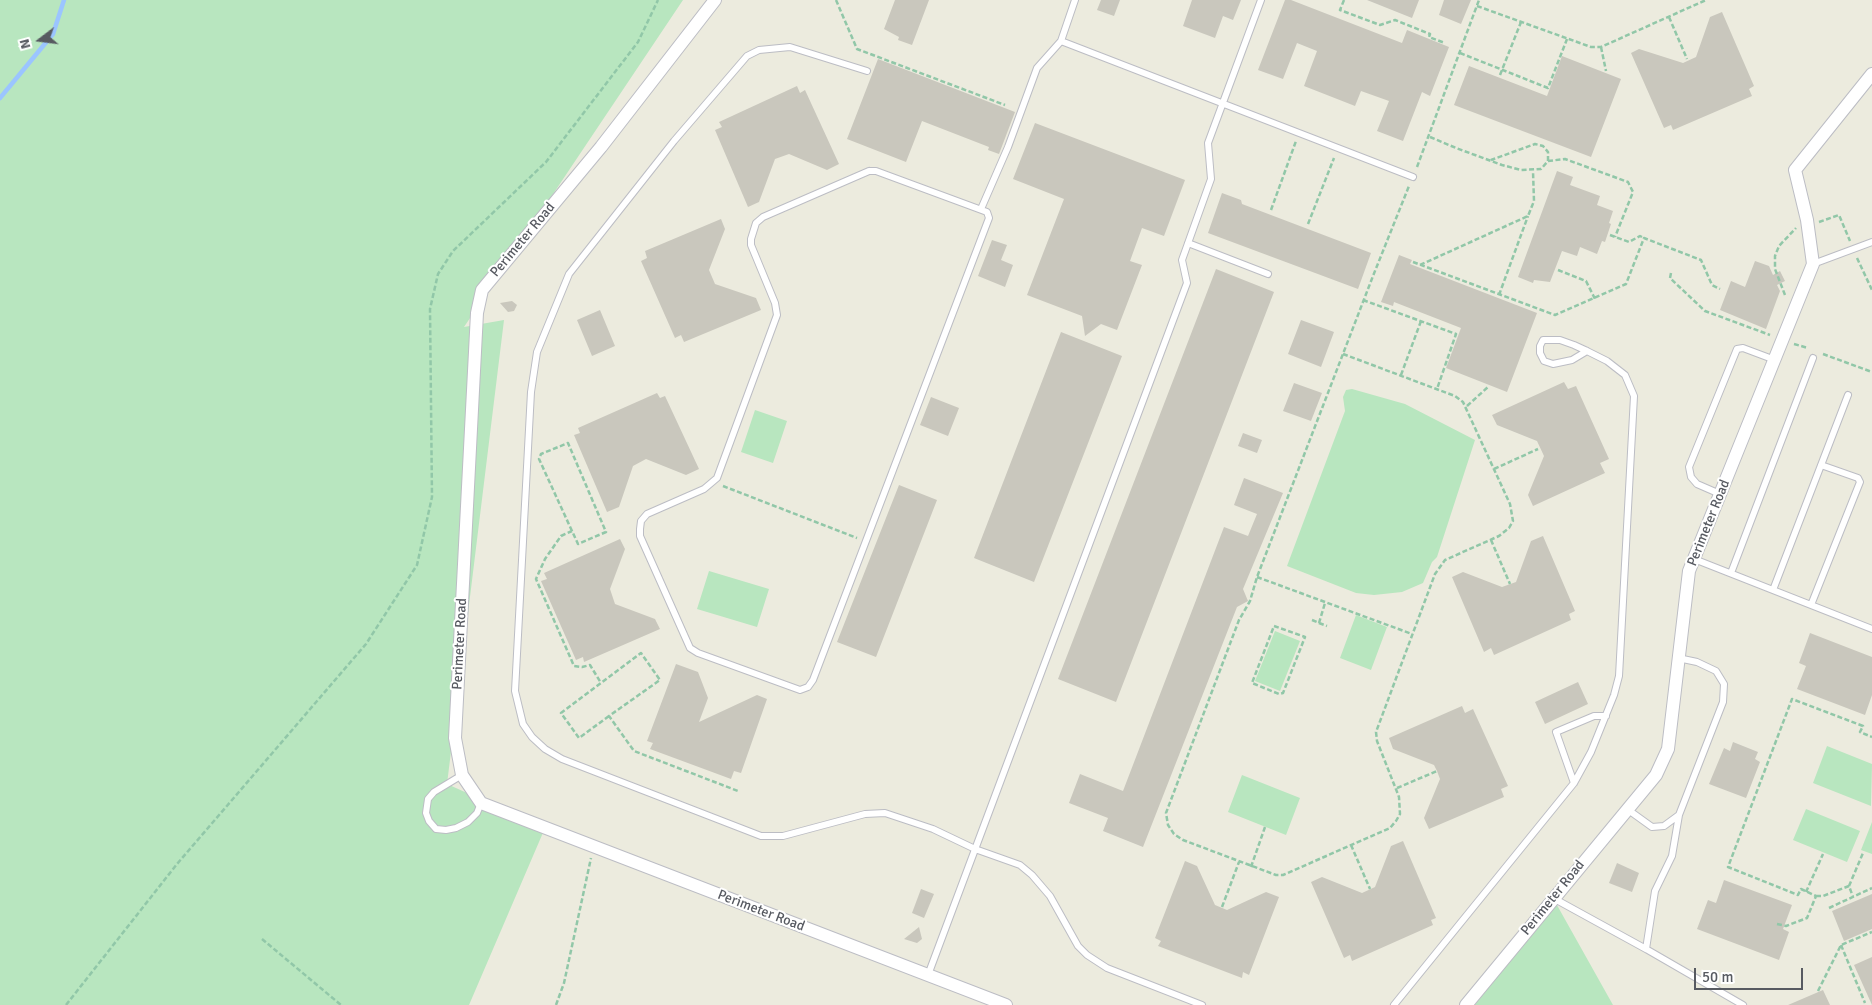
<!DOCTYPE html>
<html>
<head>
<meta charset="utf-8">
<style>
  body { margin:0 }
  #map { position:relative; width:1872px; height:1005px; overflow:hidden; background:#ecebde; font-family:Signika,sans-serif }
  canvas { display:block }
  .north { position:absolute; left:15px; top:15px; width:50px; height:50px; -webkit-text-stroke:4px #fff; paint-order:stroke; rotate:255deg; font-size:14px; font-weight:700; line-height:20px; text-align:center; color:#575a61 }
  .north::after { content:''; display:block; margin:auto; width:18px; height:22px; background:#575a61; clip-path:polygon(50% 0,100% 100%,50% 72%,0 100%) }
  .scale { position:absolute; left:1694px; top:968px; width:109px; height:22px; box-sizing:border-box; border:2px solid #575a61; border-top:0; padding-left:6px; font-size:15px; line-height:18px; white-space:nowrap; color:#575a61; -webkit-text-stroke:4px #fff; paint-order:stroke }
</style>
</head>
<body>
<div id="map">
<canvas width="1872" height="1005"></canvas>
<div class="north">N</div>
<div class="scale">50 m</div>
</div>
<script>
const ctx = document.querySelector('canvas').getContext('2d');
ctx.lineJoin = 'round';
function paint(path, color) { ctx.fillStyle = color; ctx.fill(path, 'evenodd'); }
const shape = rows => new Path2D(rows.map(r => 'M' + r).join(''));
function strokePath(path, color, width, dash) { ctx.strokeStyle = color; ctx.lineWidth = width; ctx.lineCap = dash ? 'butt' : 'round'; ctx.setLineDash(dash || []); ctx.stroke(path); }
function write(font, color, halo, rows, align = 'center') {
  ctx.font = font + ' Signika,sans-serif'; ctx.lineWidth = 4; ctx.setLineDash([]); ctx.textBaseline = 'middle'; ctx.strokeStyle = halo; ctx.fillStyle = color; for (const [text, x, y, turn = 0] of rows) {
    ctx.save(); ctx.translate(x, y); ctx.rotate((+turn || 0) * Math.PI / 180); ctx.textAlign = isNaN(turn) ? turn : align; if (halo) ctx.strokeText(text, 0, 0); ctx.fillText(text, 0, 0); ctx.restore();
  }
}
paint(shape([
  [0,0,683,0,464,327,504,320,447,784,545,828,469,1005,0,1005],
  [1352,389,1405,404,1475,440,1437,557,1432,562,1423,583,1402,592,1374,595,1356,593,1287,566,1345,411,1343,397,1346,390],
  [755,410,787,421,773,463,741,452],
  [709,571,769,589,757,627,697,609],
  [1356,615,1387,627,1371,670,1340,658],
  [1275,631,1300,641,1280,691,1255,681],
  [1827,746,1872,764,1871,806,1813,783],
  [1242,775,1300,798,1286,835,1228,812],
  [1806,809,1860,831,1847,862,1793,840],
  [1872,822,1872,854,1861,850],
  [1553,898,1613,1005,1466,1005]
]), '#b8e6bf');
strokePath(shape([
  [0,98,53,34,64,0]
]), '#9bc5ff', 4.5);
paint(shape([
  [895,0,929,0,912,45,898,40,899,37,884,29],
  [1101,0,1120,0,1114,16,1097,10],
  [1192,0,1241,0,1233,20,1223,16,1215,38,1183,26],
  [1285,0,1291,0,1402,43,1407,30,1449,47,1430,96,1422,92,1403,141,1377,131,1389,101,1361,91,1355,106,1304,86,1317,51,1297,43,1283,79,1258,70],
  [1367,0,1419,0,1412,18],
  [1444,0,1471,0,1461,24,1439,15],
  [1722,12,1754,86,1749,89,1752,96,1673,130,1671,125,1664,128,1631,53,1639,49,1683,63,1696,57,1710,17],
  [1562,56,1621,79,1591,157,1454,105,1469,66,1547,96],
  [878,59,1015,112,999,154,988,150,989,147,922,121,906,162,847,139],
  [797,86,800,93,805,90,839,164,827,170,789,154,775,159,759,202,748,207,715,130,722,127,719,122],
  [1035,123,1185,180,1164,236,1142,228,1130,261,1142,265,1117,330,1101,324,1085,336,1082,316,1027,295,1064,199,1013,179],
  [1557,171,1573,177,1570,185,1600,196,1597,205,1613,211,1609,223,1611,224,1605,242,1602,241,1597,254,1580,247,1577,256,1562,251,1550,282,1534,280,1533,283,1518,277],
  [1222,193,1241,200,1242,204,1371,253,1358,289,1208,233],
  [721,219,725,229,709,270,715,284,756,298,761,310,684,342,681,335,675,338,641,261,647,258,645,251],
  [992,240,1007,245,1001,260,1013,265,1005,287,978,276],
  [1399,255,1412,260,1410,264,1537,313,1507,392,1446,368,1461,328,1394,302,1393,306,1381,302],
  [1755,261,1769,266,1773,275,1780,271,1785,281,1777,285,1780,291,1766,329,1720,310,1731,281,1745,287],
  [1216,269,1274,292,1116,702,1058,679],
  [512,301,517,305,514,311,508,312,500,303],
  [600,310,615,346,592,356,577,320],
  [1301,320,1334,332,1321,367,1288,354],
  [1061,332,1122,356,1034,582,974,558],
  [1564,382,1568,389,1576,386,1609,459,1600,463,1605,473,1533,506,1528,495,1544,456,1537,441,1497,425,1492,415],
  [1294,383,1322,393,1311,421,1283,411],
  [657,393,660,398,665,396,699,469,686,475,646,459,633,466,619,507,607,512,574,435,580,433,578,428],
  [931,397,959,408,948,436,920,425],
  [1243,433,1262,440,1257,453,1238,446],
  [1244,478,1283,493,1243,589,1248,601,1237,607,1143,847,1103,831,1108,818,1069,803,1080,774,1123,791,1224,527,1248,536,1257,514,1234,505],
  [899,485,937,500,876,657,837,642],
  [1543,536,1575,611,1569,614,1571,620,1494,655,1491,648,1484,652,1452,577,1463,572,1502,587,1516,582,1531,541],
  [620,539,625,549,610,589,615,604,655,619,660,629,584,662,583,657,576,660,541,581,547,579,544,573],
  [1810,633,1872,657,1872,695,1865,715,1797,689,1806,666,1799,663],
  [676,664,698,672,708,698,699,722,757,695,767,699,741,773,734,771,731,779,650,749,653,743,647,741],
  [1578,682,1588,704,1545,724,1535,702],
  [1462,706,1465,713,1473,709,1508,786,1501,789,1504,797,1429,829,1424,818,1440,779,1437,771,1434,765,1393,749,1389,738],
  [1733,742,1758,752,1755,759,1760,762,1746,798,1709,784,1724,748,1730,751],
  [1403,841,1436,918,1431,920,1433,925,1352,961,1350,955,1344,958,1311,882,1322,877,1362,893,1375,887,1391,846],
  [1185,861,1197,866,1215,905,1227,910,1266,892,1279,897,1249,975,1243,972,1242,978,1158,946,1161,941,1155,938],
  [1617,863,1639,873,1632,892,1609,883],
  [1724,880,1792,905,1783,929,1789,932,1779,960,1697,929,1708,900,1716,903],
  [921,889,934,894,924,918,912,913],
  [1872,894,1872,929,1844,941,1832,911],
  [919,927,922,939,917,943,904,939],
  [1872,957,1872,1005,1854,965],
  [1823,990,1830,1005,1788,1005]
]), '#c9c7bd');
const lane = shape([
  [1075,0,1061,41,1413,177],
  [867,71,790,47,759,50,747,56,674,141,569,274,537,352,531,392,515,691,523,724,532,737,545,749,562,759,761,836,783,836,865,814,885,813,933,829,975,849,1020,865,1032,875,1050,896,1078,946,1087,955,1107,968,1202,1005],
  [869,171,876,171,987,212,989,218,813,680,808,687,800,690,698,653,690,648,640,536,640,529,641,521,647,514,704,489,717,478,777,315,775,303,751,245,751,239,756,223,763,217,869,171],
  [981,209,1008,147,1037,68,1061,41],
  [1188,243,1268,274],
  [1813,264,1872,242],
  [1720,494,1697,484,1691,477,1689,467,1737,349,1743,348,1775,360],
  [1694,559,1872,629],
  [1731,573,1813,358],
  [1773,590,1848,395],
  [1811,605,1860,482,1858,478,1821,465],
  [462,775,434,792,428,799,426,813,429,821,436,829,446,830,456,828,468,822,477,813,481,803],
  [1574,783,1556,732,1594,716,1606,716],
  [1627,809,1652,827,1664,826,1679,815,1723,702,1724,684,1716,671,1697,662,1678,658],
  [1553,898,1646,949,1655,891,1672,856,1679,815],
  [1646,949,1743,1005],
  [928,975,1187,283,1182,260,1211,179,1208,143,1261,0],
  [1394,1005,1574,783,1591,752,1614,695,1619,676,1634,396,1625,375,1607,361,1587,351,1574,345,1560,340,1543,340,1540,346,1540,353,1544,361,1553,364,1572,360,1587,351]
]);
const street = shape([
  [715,0,601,147,482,290,477,313,455,738,462,775,481,803,1006,1005],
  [1466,1005,1656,775,1668,749,1689,571,1813,264,1807,220,1795,170,1872,74]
]);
strokePath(lane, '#bcbdc4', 8);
strokePath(street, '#bcbdc4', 14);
strokePath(shape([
  [836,0,857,49,1005,105],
  [1344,0,1340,10,1380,25,1395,20,1430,34,1429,37,1445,43],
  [1477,6,1591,47,1601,47,1706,0],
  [1669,17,1687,59],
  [1601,47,1606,71],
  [1460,53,1548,88,1567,39],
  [1500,75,1521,22],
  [1430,137,1456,148,1502,165,1521,170,1541,169,1548,161,1548,152,1543,146,1535,144,1491,160],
  [1548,161,1565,159,1628,182,1633,192,1615,237],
  [1417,167,1479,0],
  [1271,210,1296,141],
  [1819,222,1839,215,1850,241],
  [1308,224,1334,158],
  [1610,235,1629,242,1640,236,1644,238],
  [1857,258,1872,290],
  [1413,262,1555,315,1626,284,1644,238,1701,260,1712,285,1720,289],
  [1420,265,1528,216,1534,201,1533,171],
  [1558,270,1586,281,1595,299],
  [1671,273,1670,278,1705,311,1770,335],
  [1499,295,1528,216],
  [1785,295,1775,269,1775,256,1779,246,1796,228],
  [1363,300,1456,334,1437,389],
  [1794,344,1808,348],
  [1343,354,1455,396,1463,402,1510,504,1513,521,1509,528,1499,536,1445,560,1435,574,1376,732,1377,741,1399,797,1400,814,1396,821,1390,828,1283,875,1276,875,1183,840,1174,834,1168,825,1166,813,1239,620,1250,601,1257,577,1373,276,1409,186],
  [1823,354,1872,372],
  [1401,375,1421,321],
  [1467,406,1488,387],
  [1494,469,1538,449],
  [723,486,857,538],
  [572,531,539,459,541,454,568,443,606,532,578,544,572,531,561,536,545,559,536,579,574,666,582,667,590,665,601,683],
  [1491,540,1510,584],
  [1257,577,1412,634],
  [1312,620,1319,623,1325,603],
  [1319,623,1327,626],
  [1274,626,1305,637,1283,693,1279,694,1252,683,1274,626],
  [609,716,579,738,561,713,641,653,660,680,609,716,634,751,738,791],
  [1397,788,1437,771],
  [1351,845,1370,889],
  [1251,867,1265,827],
  [1849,886,1863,853],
  [1806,892,1823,854],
  [1816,896,1823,896,1849,886,1853,897],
  [1222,907,1239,862],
  [1829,908,1872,888],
  [1777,924,1786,926,1807,918,1816,896,1801,889,1798,895,1728,867,1792,699,1863,726,1860,732,1872,737],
  [262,939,341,1005],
  [1841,945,1865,1003],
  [1818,991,1841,945,1872,932],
  [66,1005,177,864,366,644,417,565,432,497,430,309,438,274,453,251,546,162,638,42,658,0],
  [556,1005,564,983,591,858]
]), '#91c7a8', 2.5, [5, 2.5]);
strokePath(lane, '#fff', 6);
strokePath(street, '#fff', 12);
write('14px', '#575a61', '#fff', [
  ["Perimeter Road",523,240,-50],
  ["Perimeter Road",1709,523,-68],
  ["Perimeter Road",460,644,-87],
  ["Perimeter Road",1553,898,-51],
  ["Perimeter Road",761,911,21]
]);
</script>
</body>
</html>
